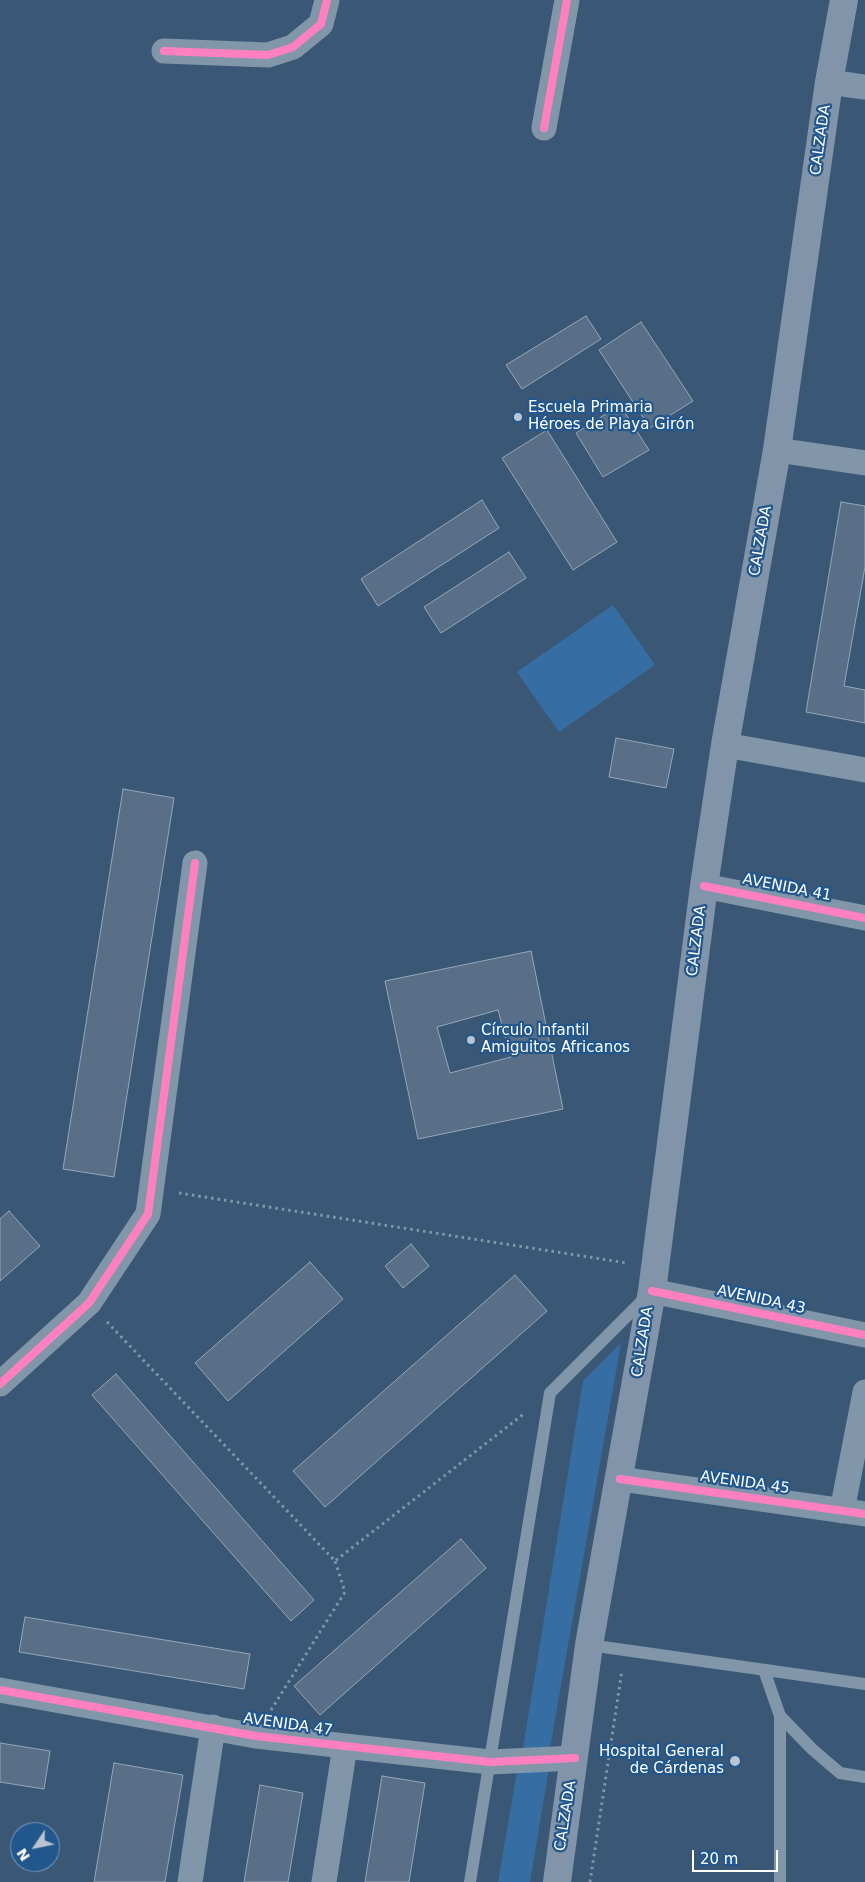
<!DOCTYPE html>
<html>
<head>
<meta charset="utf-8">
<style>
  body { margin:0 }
  #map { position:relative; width:865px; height:1882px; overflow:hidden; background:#3a5876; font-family:"DejaVu Sans",sans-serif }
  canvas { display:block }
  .north { position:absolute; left:10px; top:1822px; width:50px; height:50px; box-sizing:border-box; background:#22578e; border:1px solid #7a9abb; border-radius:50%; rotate:236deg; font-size:14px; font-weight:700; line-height:20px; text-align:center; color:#fff }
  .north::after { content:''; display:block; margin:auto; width:18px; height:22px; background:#bac5cf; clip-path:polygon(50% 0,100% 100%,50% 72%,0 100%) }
  .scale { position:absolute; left:692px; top:1850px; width:86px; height:22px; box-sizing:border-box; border:2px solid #fff; border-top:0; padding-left:6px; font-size:15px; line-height:18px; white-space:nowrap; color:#fff; -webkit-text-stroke:4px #22578e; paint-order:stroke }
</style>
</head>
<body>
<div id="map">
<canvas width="865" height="1882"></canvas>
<div class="north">N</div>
<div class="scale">20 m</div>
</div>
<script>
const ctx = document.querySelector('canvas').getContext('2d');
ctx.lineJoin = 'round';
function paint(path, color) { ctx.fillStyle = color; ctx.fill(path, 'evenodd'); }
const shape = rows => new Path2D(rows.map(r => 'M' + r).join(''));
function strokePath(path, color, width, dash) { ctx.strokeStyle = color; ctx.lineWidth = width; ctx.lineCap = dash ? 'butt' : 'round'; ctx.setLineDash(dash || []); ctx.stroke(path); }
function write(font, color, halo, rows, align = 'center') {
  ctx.font = font + ' "DejaVu Sans",sans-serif'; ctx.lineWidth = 4.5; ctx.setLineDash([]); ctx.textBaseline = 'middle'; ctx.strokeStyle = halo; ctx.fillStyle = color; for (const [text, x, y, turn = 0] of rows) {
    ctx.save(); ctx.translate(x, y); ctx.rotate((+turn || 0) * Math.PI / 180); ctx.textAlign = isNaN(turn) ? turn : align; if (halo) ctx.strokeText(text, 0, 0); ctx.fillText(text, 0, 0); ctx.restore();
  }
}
paint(shape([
  [613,605,655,665,559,732,517,672],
  [621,1343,550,1748,523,1748,583,1381],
  [521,1748,550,1762,530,1882,498,1882]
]), '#366ea4');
const building = shape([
  [586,316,601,339,522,389,506,365,586,316],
  [641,322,693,401,650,428,599,350,641,322],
  [620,405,649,450,603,477,576,433,620,405],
  [547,430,617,542,573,570,502,458,547,430],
  [482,500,499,528,378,606,361,579,482,500],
  [841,502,865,506,865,567,844,686,865,690,865,723,806,712,841,502],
  [509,552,526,578,441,633,424,607,509,552],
  [616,738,674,749,666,788,609,777,616,738],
  [123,789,174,798,114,1177,63,1169,123,789],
  [531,951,563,1109,418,1139,385,981,531,951],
  [498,1010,511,1057,450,1073,437,1027,498,1010],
  [9,1211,40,1246,0,1281,0,1219,9,1211],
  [411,1244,429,1266,403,1288,385,1266,411,1244],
  [310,1262,343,1299,228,1401,195,1363,310,1262],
  [515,1275,547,1311,325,1507,293,1471,515,1275],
  [116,1374,314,1600,291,1621,92,1395,116,1374],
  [461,1539,486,1568,320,1715,294,1686,461,1539],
  [25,1617,250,1654,244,1689,19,1652,25,1617],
  [0,1743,50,1751,44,1789,0,1782,0,1743],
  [114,1763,183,1775,165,1882,94,1882,114,1763],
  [382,1776,425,1783,409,1882,365,1882,382,1776],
  [260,1785,303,1793,288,1882,244,1882,260,1785]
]);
paint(building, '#586f87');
strokePath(building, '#96a7b8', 1);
strokePath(shape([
  [179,1193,627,1263],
  [107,1322,335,1561,525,1413],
  [271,1710,345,1592,335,1561],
  [590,1882,622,1670]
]), '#8196a9', 3, [2.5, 4]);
strokePath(shape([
  [589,1645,865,1684],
  [764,1670,780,1716,812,1749,840,1773,865,1777],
  [470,1882,550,1393,647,1296],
  [780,1882,780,1716]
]), '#8196a9', 12);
strokePath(shape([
  [164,51,268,55,293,47,321,24,327,0],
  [829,82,865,87],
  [544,128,567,0],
  [777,450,865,463],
  [725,745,865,770],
  [704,886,865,918],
  [652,1291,865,1335],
  [0,1384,89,1303,148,1214,195,863],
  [620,1479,865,1514],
  [842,1511,865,1392],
  [0,1690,256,1736,345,1746,490,1762,575,1758],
  [190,1882,213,1727],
  [324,1882,345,1746]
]), '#8196a9', 25);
strokePath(shape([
  [557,1882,589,1645,652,1291,704,886,725,745,777,450,829,82,844,0]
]), '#8194a9', 28);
strokePath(shape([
  [164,51,268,55,293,47,321,24,327,0],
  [544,128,567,0],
  [704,886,865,918],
  [652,1291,865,1335],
  [0,1384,89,1303,148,1214,195,863],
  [620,1479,865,1514],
  [0,1690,256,1736,345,1746,490,1762,575,1758]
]), '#ff80c0', 8);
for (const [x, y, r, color] of [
  [518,417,5,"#bac5cf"],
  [471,1040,5,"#bac5cf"],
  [735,1761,6,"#bac5cf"]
]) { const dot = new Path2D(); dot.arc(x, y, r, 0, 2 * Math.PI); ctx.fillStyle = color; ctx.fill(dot); strokePath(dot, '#22578e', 2); }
write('15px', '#fff', '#22578e', [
  ["CALZADA",821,140,-82],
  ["CALZADA",761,541,-80],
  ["AVENIDA 41",787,888,11],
  ["CALZADA",697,941,-83],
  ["AVENIDA 43",761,1300,12],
  ["CALZADA",643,1342,-81],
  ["AVENIDA 45",745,1483,8],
  ["AVENIDA 47",288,1725,8],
  ["CALZADA",566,1816,-81]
]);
write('15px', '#fff', '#22578e', [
  ["Escuela Primaria",528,408],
  ["Héroes de Playa Girón",528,425],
  ["Círculo Infantil",481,1031],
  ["Amiguitos Africanos",481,1048],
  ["Hospital General",724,1752,"right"],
  ["de Cárdenas",724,1769,"right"]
], 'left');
</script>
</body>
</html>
